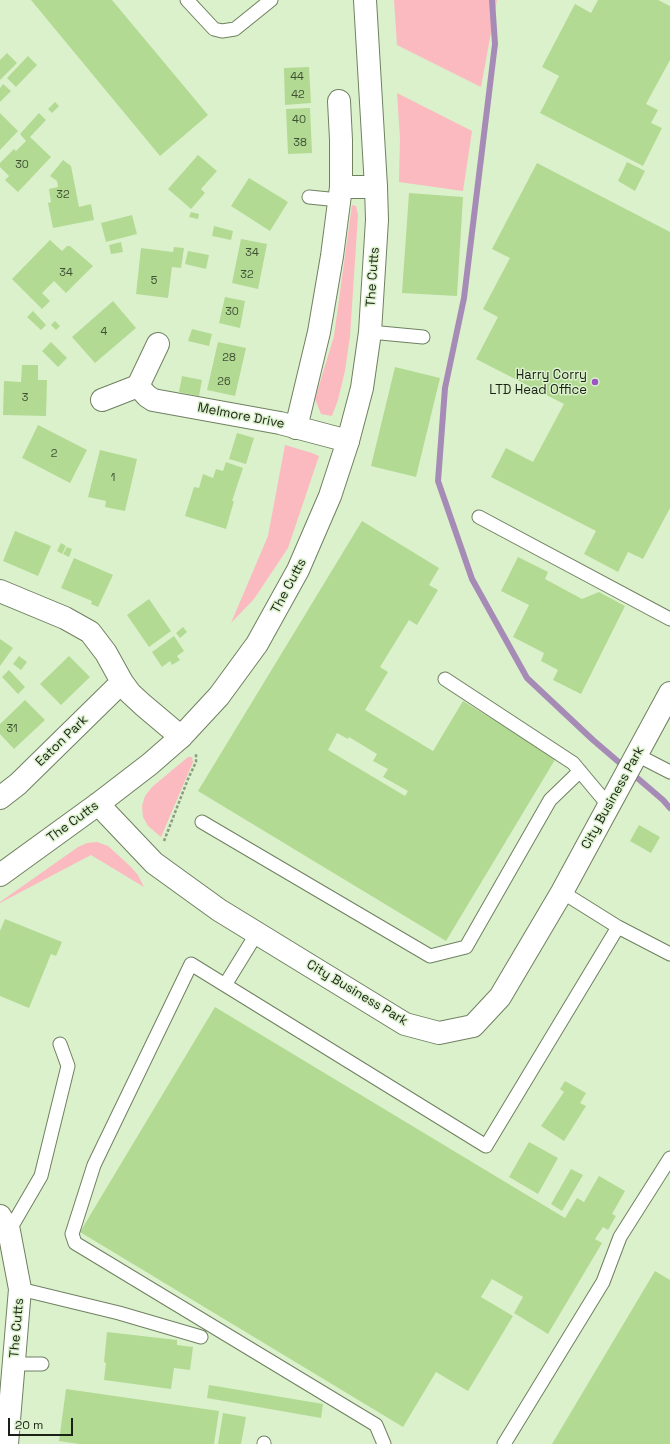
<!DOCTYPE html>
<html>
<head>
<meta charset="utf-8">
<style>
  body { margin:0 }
  #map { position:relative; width:670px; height:1444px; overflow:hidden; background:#dbf1cc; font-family:"Space Grotesk",sans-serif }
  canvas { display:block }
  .scale { position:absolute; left:8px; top:1418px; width:65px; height:18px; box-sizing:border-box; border:2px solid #192114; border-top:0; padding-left:5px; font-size:12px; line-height:14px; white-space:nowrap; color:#192114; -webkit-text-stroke:3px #dbf1cc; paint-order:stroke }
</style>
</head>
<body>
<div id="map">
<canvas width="670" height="1444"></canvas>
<div class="scale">20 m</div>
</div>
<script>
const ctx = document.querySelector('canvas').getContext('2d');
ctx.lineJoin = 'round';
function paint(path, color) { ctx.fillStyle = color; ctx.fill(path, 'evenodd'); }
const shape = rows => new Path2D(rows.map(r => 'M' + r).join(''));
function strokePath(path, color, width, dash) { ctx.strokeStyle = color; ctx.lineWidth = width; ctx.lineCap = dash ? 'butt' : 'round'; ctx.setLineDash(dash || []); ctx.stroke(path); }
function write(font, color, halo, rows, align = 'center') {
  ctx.font = font + ' "Space Grotesk",sans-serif'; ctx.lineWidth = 3; ctx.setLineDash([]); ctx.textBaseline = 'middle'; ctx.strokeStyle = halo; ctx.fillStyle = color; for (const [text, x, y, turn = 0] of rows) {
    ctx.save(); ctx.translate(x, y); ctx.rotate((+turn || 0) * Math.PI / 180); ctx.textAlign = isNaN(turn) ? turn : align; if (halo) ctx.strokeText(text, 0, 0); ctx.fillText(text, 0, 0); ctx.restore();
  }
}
paint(shape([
  [394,0,497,0,481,87,397,45],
  [397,93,472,131,463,191,399,182,400,138],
  [352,205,356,206,358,215,350,336,345,371,338,400,332,416,321,414,315,399,334,336],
  [285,445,312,453,319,456,288,548,254,599,231,623,268,536],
  [188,757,192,757,193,762,161,837,148,826,143,817,142,806,145,796,152,787],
  [97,842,108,846,130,866,138,875,144,887,91,855,0,903,0,902,78,847,87,843]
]), '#fbb9c0');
strokePath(shape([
  [492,0,495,44,464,298,445,388,438,481,472,579,527,678,593,740,663,800,670,808]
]), '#a68bb7', 6);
paint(shape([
  [31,0,112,0,208,115,160,156],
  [598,0,658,0,670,6,670,60,646,104,658,110,651,123,662,128,643,166,540,113,559,76,542,67,575,4,591,13],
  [7,53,17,63,0,80,0,60],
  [28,56,37,65,16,87,7,78],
  [309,67,311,103,285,105,284,68],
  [3,84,11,91,0,102,0,88],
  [55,102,59,106,52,113,48,109],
  [310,108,312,153,288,154,286,109],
  [0,113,18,131,0,150],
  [39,113,46,120,30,137,51,157,18,192,5,180,9,176,0,167,0,163,14,149,16,151,26,141,20,134],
  [198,155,217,171,201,189,205,193,191,209,168,189],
  [63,160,71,166,79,207,91,204,94,220,53,228,48,203,51,202,49,189,58,187,57,181,50,176],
  [627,162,645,171,635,191,618,181],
  [537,163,670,232,670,508,643,559,628,552,618,572,584,554,596,531,491,477,506,448,533,462,564,404,476,359,498,317,483,309,510,258,492,249],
  [249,178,288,202,270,231,231,206],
  [409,193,463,197,457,296,402,293],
  [191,212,199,214,198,219,189,217],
  [132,215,137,234,106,242,101,223],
  [214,226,233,231,231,240,212,236],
  [241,239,267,244,258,289,232,283],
  [50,240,62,251,67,246,70,246,93,266,66,293,54,281,42,293,50,301,42,309,12,279],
  [121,242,123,252,111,254,109,245],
  [174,247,184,248,181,268,172,267,168,298,136,294,141,248,173,252],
  [188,251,209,255,206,269,185,264],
  [225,297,245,301,240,328,219,323],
  [113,301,136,328,95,363,72,337],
  [33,311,46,325,41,330,27,317],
  [55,321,60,326,56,330,51,325],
  [192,329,212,334,209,346,188,341],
  [51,342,67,358,58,367,42,351],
  [218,342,246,348,235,396,207,390],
  [22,365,38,365,38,380,47,380,46,416,3,415,4,381,21,382],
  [395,367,440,378,416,477,371,466],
  [182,376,202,380,199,396,179,392],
  [38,425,87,450,70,483,22,458],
  [237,433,254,438,246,464,229,459],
  [100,450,137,459,125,511,105,507,106,501,88,497],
  [226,462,243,468,232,501,234,501,226,529,185,516,194,487,199,488,203,474,213,478,216,469,223,471],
  [362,521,439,568,429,585,438,590,417,625,409,620,380,667,388,672,365,710,433,751,463,701,556,758,446,941,198,791],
  [337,733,348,739,349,737,377,754,373,761,388,769,383,777,408,791,405,796,328,750],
  [15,531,51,546,38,576,3,561],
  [61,543,66,546,62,554,57,551],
  [67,547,72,549,69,557,63,554],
  [518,557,548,572,545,579,582,599,599,592,625,606,581,694,553,680,558,670,541,661,544,653,513,637,529,605,501,591],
  [74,558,113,575,98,607,91,604,92,601,61,588],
  [149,599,171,631,149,647,127,615],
  [183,627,187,632,180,638,176,633],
  [174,636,184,651,177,656,180,660,172,665,170,661,162,667,152,652],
  [0,639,13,648,0,666],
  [19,656,27,662,21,670,13,664],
  [69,656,90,677,61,705,40,684],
  [9,670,25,687,18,694,2,677],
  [25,700,45,720,14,749,0,734,0,724],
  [639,825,660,837,651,853,630,841],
  [5,919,62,942,56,956,51,954,29,1008,0,996,0,931],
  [215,1007,565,1218,577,1198,584,1202,599,1176,625,1191,612,1214,616,1216,608,1230,603,1227,595,1239,602,1243,548,1334,514,1313,523,1297,492,1279,481,1297,513,1316,468,1391,436,1372,403,1427,80,1232],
  [565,1081,586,1093,580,1103,586,1106,564,1141,541,1126,564,1092,560,1089],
  [529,1142,558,1158,538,1194,509,1177],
  [571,1169,583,1175,562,1211,551,1204],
  [655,1271,670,1280,670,1444,552,1444],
  [107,1332,177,1340,177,1345,193,1347,190,1370,174,1368,171,1389,104,1380,106,1363,104,1362],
  [209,1385,323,1404,321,1418,207,1398],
  [66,1389,219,1411,214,1444,79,1444,59,1441],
  [223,1413,246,1417,241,1444,218,1444]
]), '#b2da93');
const service = shape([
  [187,0,214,29,222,31,235,29,271,0],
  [309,197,339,200],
  [370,332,423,337],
  [479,517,670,619],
  [445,679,573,763,609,806],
  [637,755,670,772],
  [202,822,430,956,466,947,550,800,580,771],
  [562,892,618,927,670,954],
  [257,933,225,985,486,1146,618,927],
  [225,985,191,964,94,1165,72,1234,75,1243,376,1425,384,1444],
  [9,1231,41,1176,68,1066,60,1044],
  [20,1289,119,1313,201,1337],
  [14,1364,42,1364],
  [264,1444,264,1443],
  [504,1444,603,1282,620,1237,670,1158]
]);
const minor = shape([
  [341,187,376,187],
  [138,386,147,396,153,400,280,423,348,441],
  [102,400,138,386,158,344],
  [296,428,319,332,332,256,341,187,341,140,339,101],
  [0,591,65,618,90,632,106,653,122,682,130,693,143,705,181,737],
  [0,798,18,784,122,682],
  [98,804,154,863,219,910,405,1024,439,1033,473,1026,500,997,562,892,670,693],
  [0,1216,9,1231,20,1289,7,1444]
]);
const tertiary = shape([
  [0,875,98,804,150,764,181,737,219,696,257,644,298,570,330,496,348,441,362,388,370,332,377,220,376,187,365,0]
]);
strokePath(service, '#6f8160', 15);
strokePath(minor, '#6f8160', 24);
strokePath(tertiary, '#6f8160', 24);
strokePath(shape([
  [164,841,188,779,196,762,196,753]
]), '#8c9c81', 2.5, [3, 2]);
strokePath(service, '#fff', 13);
strokePath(minor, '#fff', 22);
strokePath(tertiary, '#fff', 22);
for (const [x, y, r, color] of [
  [595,382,4,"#9e53c6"]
]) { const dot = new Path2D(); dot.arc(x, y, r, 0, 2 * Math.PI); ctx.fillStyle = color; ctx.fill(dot); strokePath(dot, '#dbf1cc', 1.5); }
write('11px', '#3f4f34', null, [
  ["44",297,77],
  ["42",298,95],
  ["40",299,120],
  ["38",300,143],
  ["30",22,165],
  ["32",63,195],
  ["34",252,253],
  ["34",66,273],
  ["32",247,275],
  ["5",154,281],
  ["30",232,312],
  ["4",104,332],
  ["28",229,358],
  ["26",224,382],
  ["3",25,398],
  ["2",54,454],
  ["1",113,478],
  ["31",12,729]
]);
write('13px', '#192114', '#dbf1cc', [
  ["The Cutts",373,277,-86],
  ["Melmore Drive",241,416,11],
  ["The Cutts",289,586,-62],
  ["Eaton Park",62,741,-44],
  ["City Business Park",613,798,-61],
  ["The Cutts",73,822,-36],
  ["City Business Park",357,993,31],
  ["The Cutts",17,1328,-85]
]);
write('13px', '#192114', '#dbf1cc', [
  ["Harry Corry",587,375],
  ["LTD Head Office",587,390]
], 'right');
</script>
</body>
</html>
